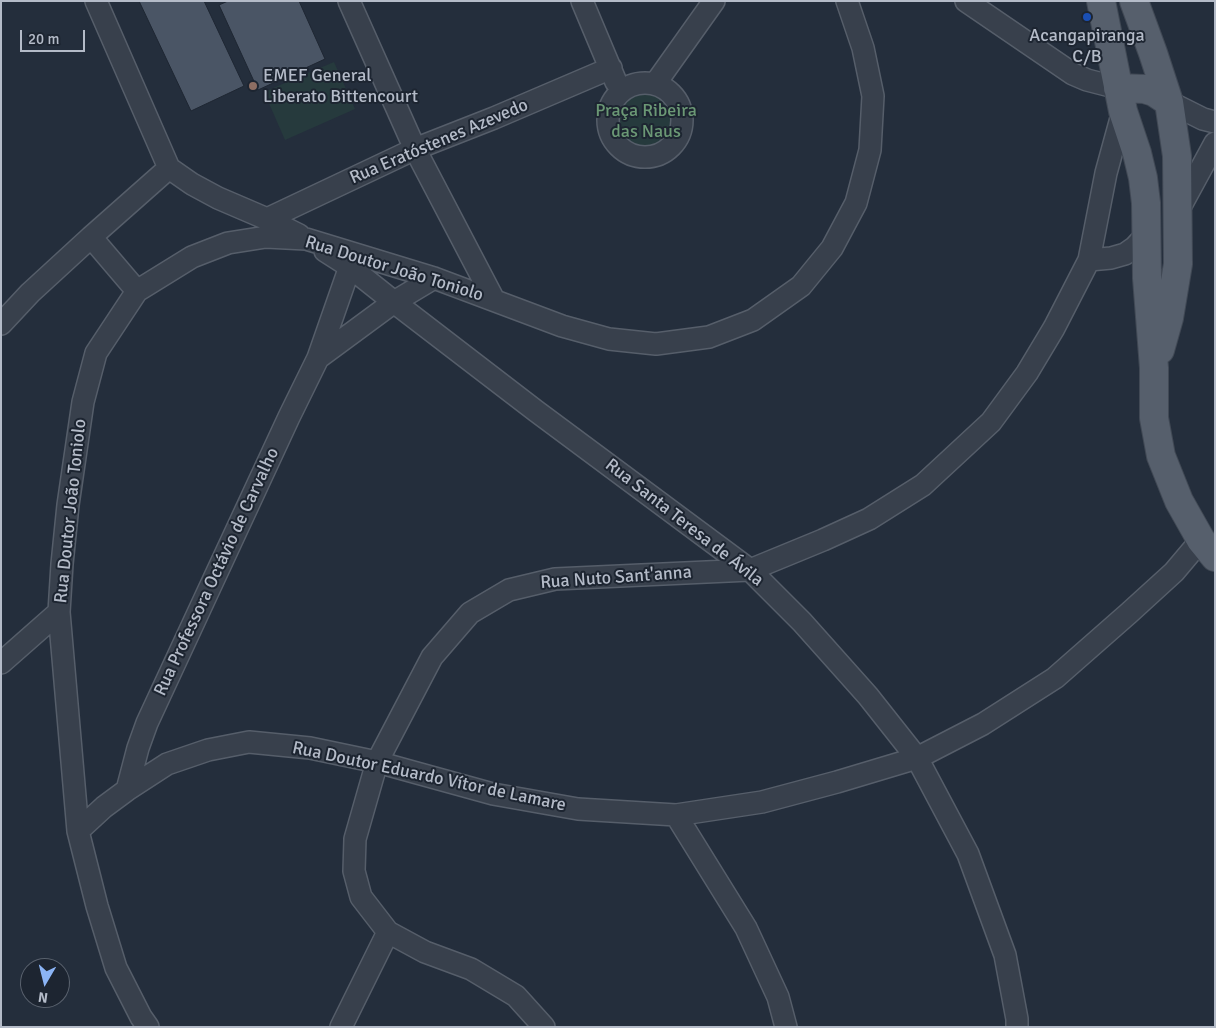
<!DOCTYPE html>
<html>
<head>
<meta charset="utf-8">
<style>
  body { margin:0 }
  #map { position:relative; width:1216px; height:1028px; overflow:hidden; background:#242e3c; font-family:Signika,sans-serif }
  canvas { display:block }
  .frame { position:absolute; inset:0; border:2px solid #b4bbc8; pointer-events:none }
  .north { position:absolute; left:20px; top:958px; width:50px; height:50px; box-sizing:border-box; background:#1d2531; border:1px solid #59616d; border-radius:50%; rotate:188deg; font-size:14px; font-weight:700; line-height:20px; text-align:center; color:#b4bbc8 }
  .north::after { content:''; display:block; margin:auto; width:18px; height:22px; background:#8bb4f5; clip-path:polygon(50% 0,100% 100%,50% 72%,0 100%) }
  .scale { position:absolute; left:20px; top:30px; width:65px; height:22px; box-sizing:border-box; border:2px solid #b4bbc8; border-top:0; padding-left:6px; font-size:15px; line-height:18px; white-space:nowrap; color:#b4bbc8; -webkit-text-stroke:4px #1d2531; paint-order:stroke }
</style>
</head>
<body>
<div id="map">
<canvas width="1216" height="1028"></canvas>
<div class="frame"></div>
<div class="north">N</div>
<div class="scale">20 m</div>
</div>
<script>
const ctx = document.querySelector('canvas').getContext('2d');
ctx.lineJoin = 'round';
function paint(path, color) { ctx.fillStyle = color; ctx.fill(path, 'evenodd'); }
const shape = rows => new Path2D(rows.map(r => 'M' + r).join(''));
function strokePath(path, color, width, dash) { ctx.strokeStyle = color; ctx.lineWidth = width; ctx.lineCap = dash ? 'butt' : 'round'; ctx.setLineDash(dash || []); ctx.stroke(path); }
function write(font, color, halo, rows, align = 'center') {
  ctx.font = font + ' Signika,sans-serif'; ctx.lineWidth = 4; ctx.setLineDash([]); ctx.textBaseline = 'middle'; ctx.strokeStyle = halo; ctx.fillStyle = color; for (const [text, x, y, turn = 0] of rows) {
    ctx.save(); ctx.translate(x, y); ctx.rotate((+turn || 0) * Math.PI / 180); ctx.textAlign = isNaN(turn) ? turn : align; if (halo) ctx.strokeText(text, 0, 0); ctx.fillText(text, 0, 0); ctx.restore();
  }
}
paint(shape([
  [334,62,355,109,285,140,264,92],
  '618 122a28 28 0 1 1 56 0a28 28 0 1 1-56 0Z'
]), '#263a3d');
const building = shape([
  [139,1,204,1,244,86,191,111,139,1],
  [228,1,299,1,325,59,258,90,219,5,228,1]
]);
paint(building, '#4a5565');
strokePath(building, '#1f2733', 1);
const minor = shape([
  [96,1,169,168,192,184,218,198,267,219,299,235],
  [349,1,415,149,494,300],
  [582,1,616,82],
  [966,1,1073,74,1087,80,1118,88],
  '608 120a37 37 0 1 1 74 0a37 37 0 1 1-74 0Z',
  [655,84,714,1],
  [1169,102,1203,119,1215,122],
  [1178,211,1215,143],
  [267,219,415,149,494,118,611,68],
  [325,251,350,267,394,302,536,411,750,570,802,622,868,696,917,758,968,854,1005,955,1017,1019,1017,1027],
  [1089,260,1111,258,1125,254,1135,247,1147,234],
  [137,291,91,237,169,168],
  [1,324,30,293,91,237],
  [318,358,394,302,434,278],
  [1,663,59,612],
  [127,790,138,748,147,723,289,417,318,358,354,255],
  [676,815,746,928,778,997,786,1027],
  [78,831,104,807,127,790,167,764,208,750,249,742,310,748,377,762,493,794,578,809,676,815,762,802,837,782,917,758,983,724,1055,678,1129,613,1174,572,1201,540],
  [148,1027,141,1017,116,968,97,906,78,831,59,612,62,564,68,505,83,402,96,353,137,291,192,257,228,243,266,237,306,239,434,278,562,326,609,339,656,344,709,337,753,320,801,286,832,248,856,203,870,150,873,96,863,48,847,1],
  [341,1027,388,932],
  [544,1027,516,996,471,969,425,952,388,932,361,897,354,871,355,839,377,762,432,657,470,613,509,590,555,579,750,570,823,540,869,519,923,485,991,422,1027,373,1054,328,1089,260,1106,173,1123,111]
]);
const major = shape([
  [1101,1,1123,111,1137,153,1143,178,1146,203,1147,278,1154,368,1154,418,1161,456,1179,501,1201,540,1215,557],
  [1134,1,1153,53,1169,102,1177,156,1178,264,1169,318,1160,350],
  [1118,88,1144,89,1154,92,1169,102]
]);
strokePath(minor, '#565e6a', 24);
strokePath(major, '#414955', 30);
strokePath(minor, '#38404c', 21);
strokePath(major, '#565f6c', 28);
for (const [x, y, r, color] of [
  [1087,17,5,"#1a4fb4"],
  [253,86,5,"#8d6e63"]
]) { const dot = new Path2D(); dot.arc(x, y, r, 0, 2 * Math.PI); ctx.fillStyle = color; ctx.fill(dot); strokePath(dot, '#1d2531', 2); }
write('18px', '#b4bbc8', '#1d2531', [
  ["Acangapiranga",1087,36],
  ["C/B",1087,57],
  ["EMEF General",263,76,"left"],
  ["Liberato Bittencourt",263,97,"left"]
]);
write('18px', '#6b9875', '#1d2531', [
  ["Praça Ribeira",646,111],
  ["das Naus",646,132]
]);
write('18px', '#b4bbc8', '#1d2531', [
  ["Rua Eratóstenes Azevedo",439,142,-23],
  ["Rua Doutor João Toniolo",394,269,17],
  ["Rua Doutor João Toniolo",71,511,-84],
  ["Rua Santa Teresa de Ávila",684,523,38],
  ["Rua Professora Octávio de Carvalho",217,572,-65],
  ["Rua Nuto Sant'anna",616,578,-4],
  ["Rua Doutor Eduardo Vítor de Lamare",429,777,12]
]);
</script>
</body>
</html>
